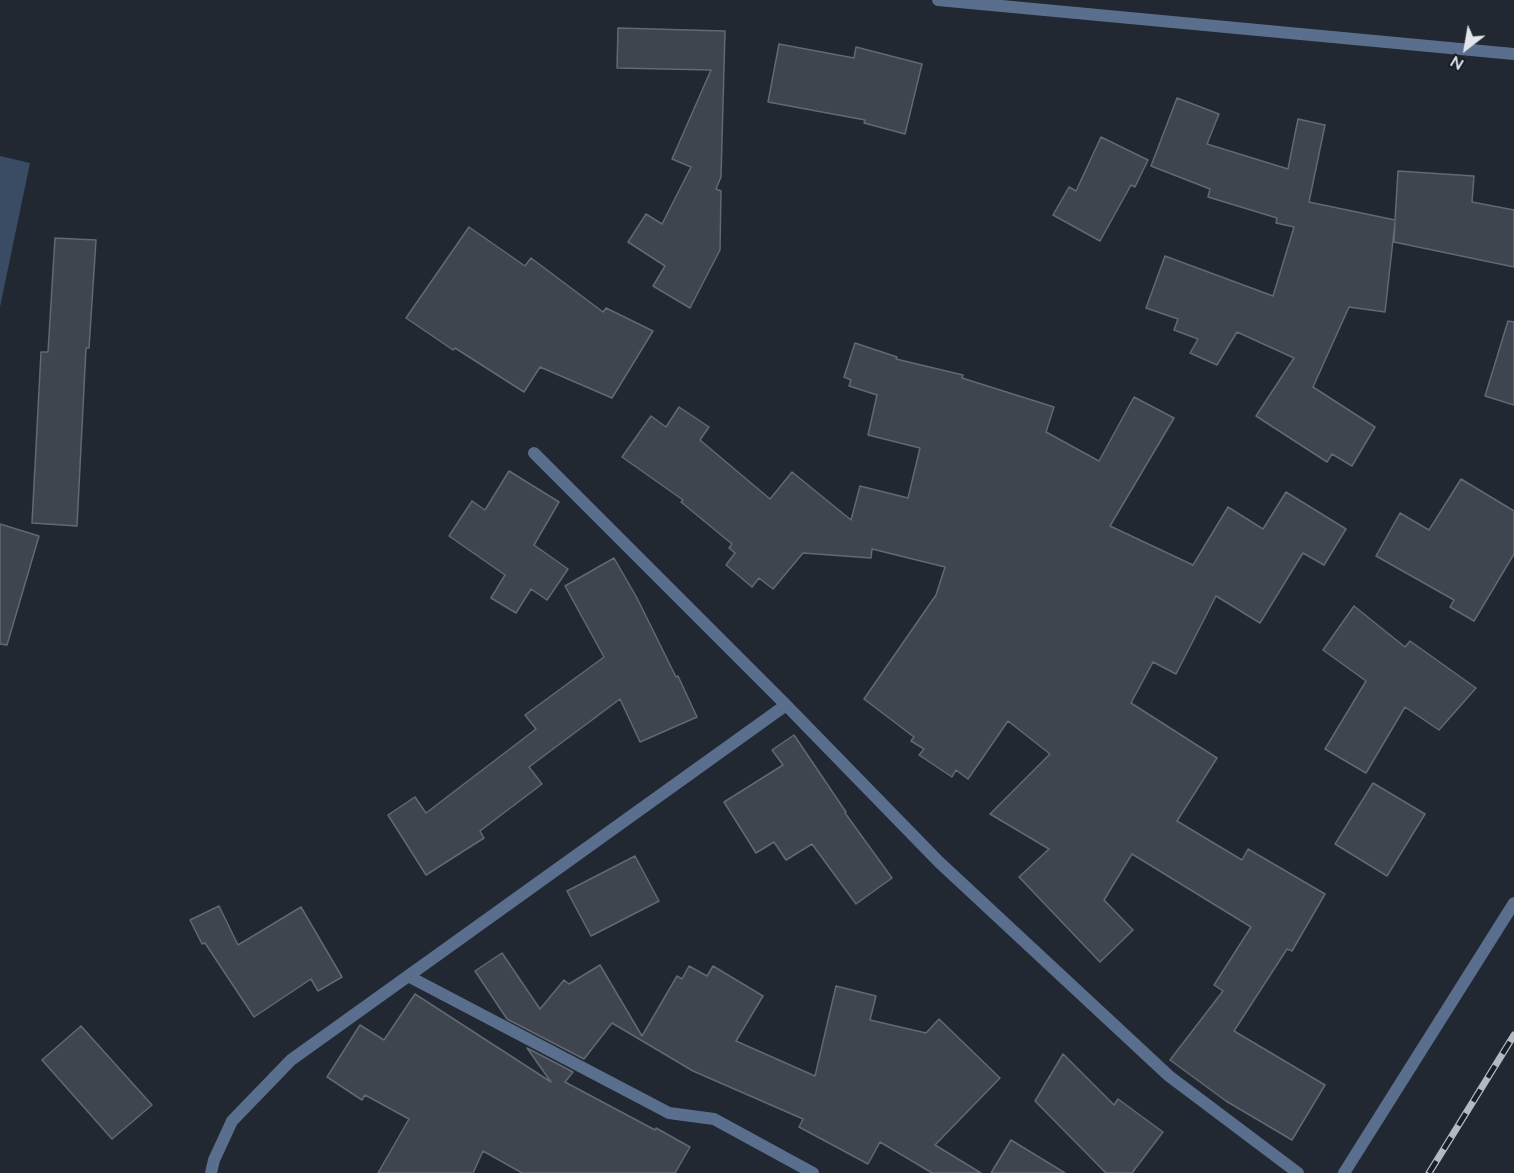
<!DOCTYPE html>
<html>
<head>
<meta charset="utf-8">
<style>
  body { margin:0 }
  #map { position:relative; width:1514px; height:1173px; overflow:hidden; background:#212831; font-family:Mulish,sans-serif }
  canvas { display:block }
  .north { position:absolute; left:1436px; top:18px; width:60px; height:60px; -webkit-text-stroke:4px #181e27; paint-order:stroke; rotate:211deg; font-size:16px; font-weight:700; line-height:24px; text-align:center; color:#e2e6ec }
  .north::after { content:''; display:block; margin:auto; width:21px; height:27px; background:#e2e6ec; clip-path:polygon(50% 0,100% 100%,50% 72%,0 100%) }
</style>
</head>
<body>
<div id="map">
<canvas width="1514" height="1173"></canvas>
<div class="north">N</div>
</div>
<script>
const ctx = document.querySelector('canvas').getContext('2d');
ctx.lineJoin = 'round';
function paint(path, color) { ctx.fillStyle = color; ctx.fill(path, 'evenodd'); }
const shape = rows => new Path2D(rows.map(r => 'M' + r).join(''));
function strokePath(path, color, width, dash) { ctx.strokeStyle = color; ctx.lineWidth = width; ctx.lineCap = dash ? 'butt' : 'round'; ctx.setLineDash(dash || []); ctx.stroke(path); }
paint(shape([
  [0,156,30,163,0,307]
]), '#3a4b64');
const building = shape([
  [618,28,725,31,721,177,716,189,721,191,720,250,690,308,653,286,665,266,628,242,646,214,662,224,691,167,672,159,711,70,617,68,618,28],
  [779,44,854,58,856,47,922,64,905,134,864,123,865,120,768,102,779,44],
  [1177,98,1219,114,1207,144,1288,169,1298,119,1325,125,1309,202,1395,220,1398,171,1474,176,1472,202,1514,210,1514,267,1394,242,1395,222,1385,312,1349,307,1313,387,1375,427,1352,466,1332,454,1327,462,1256,416,1294,358,1237,332,1217,365,1190,353,1198,339,1174,330,1178,319,1146,308,1165,256,1273,296,1294,227,1276,223,1277,218,1208,197,1210,189,1151,166,1177,98],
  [1101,137,1148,160,1135,187,1131,185,1100,241,1053,215,1069,187,1076,191,1101,137],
  [469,227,525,266,531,258,603,312,606,308,653,331,612,398,540,367,524,392,455,348,453,350,406,318,469,227],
  [55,238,96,240,89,348,86,348,77,526,32,523,41,352,48,352,55,238],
  [1508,321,1514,322,1514,405,1485,396,1508,321],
  [855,343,897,357,896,359,963,375,962,378,1054,407,1046,432,1099,461,1134,397,1174,418,1110,526,1193,565,1228,507,1263,529,1286,492,1346,529,1324,565,1303,553,1260,623,1216,596,1176,674,1153,662,1131,703,1217,758,1177,821,1242,860,1248,849,1325,894,1292,951,1287,949,1234,1031,1325,1085,1292,1140,1226,1101,1170,1060,1223,991,1214,985,1251,927,1132,854,1104,900,1133,930,1100,962,1019,877,1049,849,990,814,1050,754,1008,721,968,779,956,770,952,777,919,755,924,749,911,741,914,737,864,699,936,595,945,567,872,549,871,558,803,553,773,589,759,578,752,587,726,565,735,553,729,548,732,544,681,502,683,500,622,457,651,416,666,427,679,407,709,427,700,440,770,499,792,472,851,520,860,486,908,498,920,448,868,435,877,395,849,386,851,380,844,377,855,343],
  [509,471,559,502,534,545,568,569,547,600,531,589,516,613,491,598,505,575,449,536,472,501,485,510,509,471],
  [1461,479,1514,511,1514,554,1474,621,1450,607,1454,600,1376,556,1400,513,1429,530,1461,479],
  [0,524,39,536,7,645,0,644,0,524],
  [614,558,637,598,676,677,678,676,697,717,640,742,620,699,529,767,542,784,480,831,484,838,426,875,388,815,415,797,426,813,536,729,525,715,604,657,565,586,614,558],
  [1354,606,1405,647,1410,641,1476,688,1439,730,1405,707,1366,773,1325,749,1366,681,1323,650,1354,606],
  [794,735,846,812,845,813,892,878,856,904,812,844,786,860,774,842,756,853,724,802,783,765,772,750,794,735],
  [1373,783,1425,814,1387,876,1335,844,1373,783],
  [635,856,659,901,591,936,567,891,635,856],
  [219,906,238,945,301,907,342,977,318,991,311,979,254,1017,205,943,202,944,190,920,219,906],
  [502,953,540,1009,564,980,569,984,600,965,642,1036,677,976,682,979,689,966,707,976,713,966,763,996,736,1041,815,1076,836,986,876,996,870,1020,926,1033,939,1019,1000,1078,935,1145,981,1173,932,1173,880,1142,868,1164,799,1127,803,1119,693,1071,612,1023,584,1059,507,1019,475,971,502,953],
  [415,994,551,1082,527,1048,573,1072,565,1082,655,1130,656,1128,690,1147,675,1173,522,1173,483,1151,473,1173,378,1173,409,1119,365,1095,362,1100,327,1077,360,1025,384,1040,415,994],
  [81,1026,152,1105,112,1139,42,1060,81,1026],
  [1063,1054,1114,1105,1118,1099,1163,1132,1132,1173,1106,1173,1035,1101,1063,1054],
  [1011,1140,1065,1173,991,1173,1011,1140]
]);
paint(building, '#3e454f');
strokePath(building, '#616973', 1.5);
strokePath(shape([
  [938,0,1514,54],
  [534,453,786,705,939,862,1169,1076,1298,1173],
  [408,976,669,1113,714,1119,813,1173],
  [211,1173,214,1160,232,1121,291,1060,786,705],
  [1344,1173,1514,903]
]), '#5a6e8d', 12);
const rail = shape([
  [1429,1173,1514,1035]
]);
strokePath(rail, '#b4b9c0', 7);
strokePath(rail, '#181e27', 4.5, [14]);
</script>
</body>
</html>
